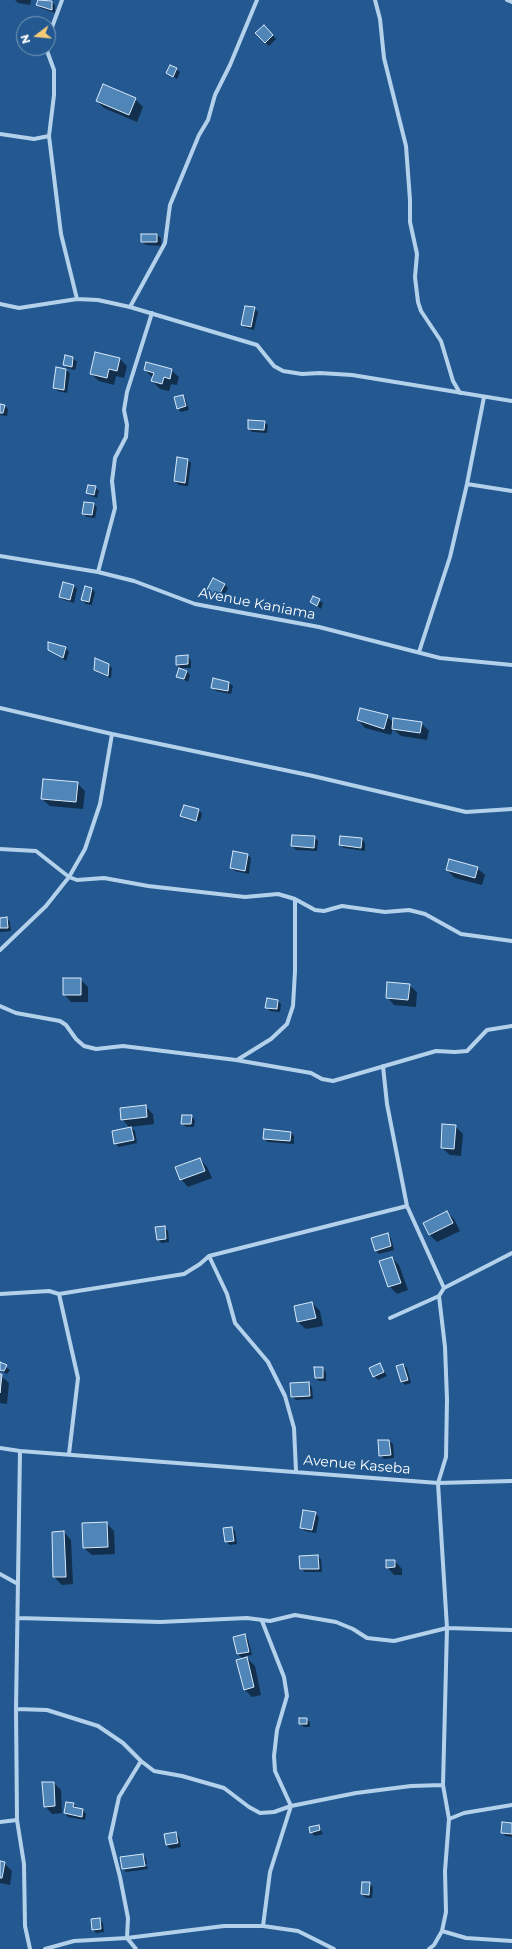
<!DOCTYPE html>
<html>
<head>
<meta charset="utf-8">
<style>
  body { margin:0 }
  #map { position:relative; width:512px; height:1949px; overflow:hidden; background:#235990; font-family:Montserrat,sans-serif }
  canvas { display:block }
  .north { position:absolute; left:16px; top:16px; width:40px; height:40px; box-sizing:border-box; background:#235990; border:1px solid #7b9bbc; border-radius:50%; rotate:254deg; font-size:11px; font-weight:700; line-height:16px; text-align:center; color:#fff }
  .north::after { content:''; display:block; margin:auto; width:14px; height:18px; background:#f7ca77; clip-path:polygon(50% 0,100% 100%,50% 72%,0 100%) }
</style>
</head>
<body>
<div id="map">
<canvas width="512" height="1949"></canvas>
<div class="north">N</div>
</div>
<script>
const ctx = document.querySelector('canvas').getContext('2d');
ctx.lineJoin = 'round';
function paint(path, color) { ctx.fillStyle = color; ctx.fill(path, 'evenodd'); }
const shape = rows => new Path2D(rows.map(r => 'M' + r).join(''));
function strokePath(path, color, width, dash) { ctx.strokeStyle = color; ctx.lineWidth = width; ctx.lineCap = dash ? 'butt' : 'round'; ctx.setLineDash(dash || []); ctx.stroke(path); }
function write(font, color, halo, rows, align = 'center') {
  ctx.font = font + ' Montserrat,sans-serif'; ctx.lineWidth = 3.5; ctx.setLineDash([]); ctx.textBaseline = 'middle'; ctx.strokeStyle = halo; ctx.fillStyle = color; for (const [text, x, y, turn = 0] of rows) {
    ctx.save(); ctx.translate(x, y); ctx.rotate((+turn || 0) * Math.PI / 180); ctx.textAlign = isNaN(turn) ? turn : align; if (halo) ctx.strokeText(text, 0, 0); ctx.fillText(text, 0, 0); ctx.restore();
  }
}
paint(shape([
  [15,0,31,0,30,5,18,3],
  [39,0,51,2,55,5,55,13,41,8,37,5],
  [264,26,276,39,269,46,256,33],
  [176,69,180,72,177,79,167,73],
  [135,99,143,107,137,122,104,108,97,101],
  [157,235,161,238,161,246,146,245,142,242],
  [254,308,258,312,254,330,246,328,243,325],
  [65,357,73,358,77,362,75,370,67,368,64,364],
  [120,359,127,366,124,378,116,376,114,385,99,381,91,374],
  [57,368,66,370,70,373,67,393,58,391,54,388],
  [145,370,171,370,179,377,177,385,171,384,169,391,160,389,152,381,153,378],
  [182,396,186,400,189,410,181,412,178,408],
  [0,405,4,405,8,409,7,416,0,415],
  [264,422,268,425,267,433,252,432,249,429],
  [188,460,191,463,188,486,179,485,175,481],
  [95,487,99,491,97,498,91,496,88,493],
  [94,504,97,508,95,518,87,517,83,514],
  [224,584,228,588,220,602,207,593],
  [74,586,77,589,74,603,64,600,60,597],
  [86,587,92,588,95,592,92,605,86,604,82,600],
  [314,597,323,603,321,609,312,602],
  [66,648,69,652,66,661,49,650],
  [187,656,191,660,191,668,180,668,177,665],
  [109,665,112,668,111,678,99,673,95,669],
  [187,671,190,675,188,682,178,676],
  [214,679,229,683,233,686,231,694,216,691,213,687],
  [387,716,394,723,421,723,429,731,427,740,401,736,393,729,391,735,365,728,358,720],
  [77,783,85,791,83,809,50,806,42,799],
  [184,806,199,810,202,814,200,821,184,816,184,818,200,824,185,819,181,816],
  [314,837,318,841,317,851,296,850,292,846],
  [341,837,362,839,365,843,365,851,344,848,340,845],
  [248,855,251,858,249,874,235,871,231,868],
  [477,868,485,875,482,885,455,878,447,870],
  [7,918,10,922,11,931,0,932,0,919],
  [80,979,88,987,88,1002,71,1002,64,994],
  [409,985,417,992,416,1007,394,1005,387,997],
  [277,1001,281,1004,280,1012,270,1011,267,1008],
  [145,1106,153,1114,154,1124,130,1127,135,1131,137,1143,119,1147,115,1143,130,1128,122,1119],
  [191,1116,195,1120,194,1127,186,1127,182,1123],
  [455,1126,463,1134,461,1156,450,1155,442,1148],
  [291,1132,294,1136,294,1144,267,1142,264,1138],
  [200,1159,207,1167,212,1178,188,1187,181,1179],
  [447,1212,454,1219,460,1231,437,1242,430,1235,424,1223],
  [164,1227,168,1231,169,1242,162,1243,158,1240],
  [387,1234,391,1238,394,1250,379,1254,376,1251],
  [392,1258,399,1265,408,1290,397,1294,389,1286],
  [312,1303,320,1311,323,1326,306,1329,298,1322,295,1307],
  [0,1363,10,1370,7,1374,0,1370],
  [380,1364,387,1376,378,1380,374,1376],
  [403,1365,407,1368,411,1383,405,1385,401,1381],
  [322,1368,326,1372,326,1381,319,1381,315,1378],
  [0,1375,9,1383,7,1404,0,1403],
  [308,1383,312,1387,313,1399,296,1400,292,1397],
  [379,1441,389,1441,393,1444,394,1458,384,1459,380,1455],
  [315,1513,319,1517,316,1533,305,1531,301,1528],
  [106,1523,114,1531,115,1554,92,1555,84,1548],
  [232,1528,235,1531,237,1544,230,1545,226,1542],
  [64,1532,71,1540,73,1584,62,1585,54,1577,53,1533],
  [318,1556,321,1559,322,1572,305,1572,301,1569],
  [395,1561,402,1569,402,1575,394,1575,387,1567],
  [244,1635,248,1639,252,1655,245,1656,255,1666,261,1695,252,1697,244,1689,243,1659,238,1654],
  [306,1719,310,1722,310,1727,304,1727,300,1724],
  [54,1783,61,1790,62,1813,52,1814,45,1806],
  [74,1804,77,1809,83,1810,86,1814,85,1820,68,1817,65,1813],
  [512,1824,512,1837,506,1836,502,1833],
  [318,1826,323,1834,315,1836,311,1832],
  [176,1833,179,1837,181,1847,170,1849,167,1845,165,1835],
  [143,1855,146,1859,147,1864,124,1868,124,1870,147,1866,148,1869,126,1872,123,1868],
  [0,1862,4,1863,12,1871,10,1885,0,1883],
  [369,1883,373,1887,372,1898,366,1898,362,1894],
  [99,1919,103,1923,104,1932,96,1933,93,1930]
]), '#0007');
const building = shape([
  [38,0,52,1,52,10,36,5,38,0],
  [264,25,273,35,265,43,255,33,264,25],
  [170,65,177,68,173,77,166,73,170,65],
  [103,84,136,98,129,115,96,101,103,84],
  [141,234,157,234,157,242,141,242,141,234],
  [245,306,255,307,251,327,241,325,245,306],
  [95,352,120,358,117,371,109,369,107,378,90,374,95,352],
  [65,355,73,357,72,367,63,365,65,355],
  [146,362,172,369,170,379,164,377,162,384,151,381,154,373,144,370,146,362],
  [56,367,66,369,64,390,53,388,56,367],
  [183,395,186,406,177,409,174,397,183,395],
  [0,404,5,405,3,413,0,413,0,404],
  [248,420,265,421,264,430,248,429,248,420],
  [177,457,188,459,185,483,174,481,177,457],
  [88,485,96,486,94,495,86,493,88,485],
  [84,502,94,503,92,515,82,514,84,502],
  [213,578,225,584,217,599,205,593,213,578],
  [63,582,74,585,70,600,59,597,63,582],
  [85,586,92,588,89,602,81,600,85,586],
  [313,596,320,599,317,606,310,602,313,596],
  [48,642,66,647,63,658,48,650,48,642],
  [188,655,188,664,176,665,176,656,188,655],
  [95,658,109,664,108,676,94,670,95,658],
  [179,668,187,671,184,679,176,677,179,668],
  [213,678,229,682,228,691,211,688,213,678],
  [360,708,388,715,384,729,357,720,360,708],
  [393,718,422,722,420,733,392,729,393,718],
  [43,779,78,782,76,802,41,799,43,779],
  [184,805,199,809,196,821,180,816,184,805],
  [292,835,315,836,314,848,291,846,292,835],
  [340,836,362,838,361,848,339,845,340,836],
  [233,851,248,854,245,871,230,868,233,851],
  [449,859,478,867,475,878,446,870,449,859],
  [7,917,8,928,0,928,0,918,7,917],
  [63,978,81,978,81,995,63,995,63,978],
  [387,982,410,984,408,1000,386,998,387,982],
  [267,998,278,1000,277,1009,265,1008,267,998],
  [146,1105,147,1117,121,1120,120,1108,146,1105],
  [182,1115,192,1115,191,1124,181,1124,182,1115],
  [442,1124,456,1125,454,1149,441,1148,442,1124],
  [131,1127,134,1140,114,1144,112,1131,131,1127],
  [264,1129,291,1132,290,1141,263,1139,264,1129],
  [200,1158,205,1171,180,1180,175,1167,200,1158],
  [447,1211,453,1223,429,1235,423,1223,447,1211],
  [165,1226,166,1239,157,1240,155,1227,165,1226],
  [388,1233,391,1246,375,1251,371,1238,388,1233],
  [392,1257,401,1283,388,1287,379,1261,392,1257],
  [312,1302,316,1318,297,1322,294,1306,312,1302],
  [0,1362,7,1365,4,1371,0,1370,0,1362],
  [380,1363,384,1372,373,1377,369,1368,380,1363],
  [403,1364,408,1380,401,1382,396,1366,403,1364],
  [314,1367,323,1367,323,1378,315,1378,314,1367],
  [0,1374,2,1374,0,1393,0,1374],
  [309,1382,310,1396,291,1397,290,1383,309,1382],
  [378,1440,389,1440,391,1455,379,1456,378,1440],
  [303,1510,316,1512,312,1530,300,1528,303,1510],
  [107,1522,108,1547,83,1548,82,1523,107,1522],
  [232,1527,234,1541,225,1542,223,1528,232,1527],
  [64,1531,66,1577,53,1577,52,1532,64,1531],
  [318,1555,319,1569,300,1569,299,1556,318,1555],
  [386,1560,395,1560,395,1567,386,1568,386,1560],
  [245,1634,249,1652,237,1654,233,1637,245,1634],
  [247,1657,254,1687,244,1690,236,1660,247,1657],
  [299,1718,307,1718,307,1724,299,1724,299,1718],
  [42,1782,54,1782,55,1806,44,1807,42,1782],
  [66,1802,74,1803,73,1807,83,1809,82,1817,64,1813,66,1802],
  [502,1822,512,1823,512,1834,501,1833,502,1822],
  [319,1825,320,1830,310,1833,309,1827,319,1825],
  [176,1832,178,1843,166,1845,164,1834,176,1832],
  [143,1854,145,1866,122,1869,120,1857,143,1854],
  [0,1861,5,1862,2,1878,0,1878,0,1861],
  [362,1882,370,1882,369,1895,361,1894,362,1882],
  [100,1918,101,1929,92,1930,91,1919,100,1918]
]);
paint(building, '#5085b8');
strokePath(building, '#d9e9f9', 1);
strokePath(shape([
  [375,0,380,19,384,58,406,146,410,200,410,222,417,254,415,277,418,302,421,311,441,341,453,381,460,393],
  [507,0,512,2],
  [48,38,62,0],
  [46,48,54,70,54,95,49,136,61,234,77,299],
  [0,134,34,139,49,136],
  [0,304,19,308,77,299,98,300,130,307,257,345,274,366,283,371,302,374,320,373,352,375,512,401],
  [130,307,165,243,170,205,199,135,208,120,215,95,230,65,257,0],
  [467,484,512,491],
  [0,556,98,572,134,581,195,604,319,627,440,658,512,665],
  [98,572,115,508,112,481,115,458,126,437,127,425,124,410,127,392,152,313],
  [419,652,450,557,467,484,484,397],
  [0,708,112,734,313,776,466,812,512,809],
  [0,849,36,851,69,877,77,880,104,878,148,886,245,897,278,894,295,899,315,910,324,911,342,906,385,912,409,910,425,914,461,934,512,941],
  [0,950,46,906,69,877,85,849,100,804,112,734],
  [0,1006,16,1013,60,1021,66,1025,76,1039,84,1046,96,1049,123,1046,236,1060,311,1073,322,1079,333,1081,436,1051,455,1052,467,1051,487,1030,512,1026],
  [237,1060,271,1039,287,1024,293,1006,295,971,295,899],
  [383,1066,387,1104,407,1206,444,1288],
  [209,1256,227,1294,235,1323,268,1362,285,1396,294,1428,296,1471],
  [0,1294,49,1291,59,1294,184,1274,200,1264,209,1256,407,1206],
  [59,1294,78,1378,69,1454],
  [390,1318,439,1296],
  [0,1448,20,1451,438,1483,512,1481],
  [20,1451,16,1709,17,1820,24,1864,25,1926,30,1949],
  [0,1574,18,1584],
  [18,1618,160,1622,247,1618,270,1621,295,1615,336,1622,353,1629,367,1638,394,1641,447,1628,512,1630],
  [262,1621,284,1677,287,1696,277,1730,274,1756,275,1771,291,1806,270,1872,263,1926],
  [16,1709,47,1710,98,1726,123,1743,141,1761,154,1771,182,1776,224,1788,249,1807,260,1813,274,1812,291,1806,356,1793,411,1786,443,1785],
  [141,1761,119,1797,110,1838,120,1877,128,1918,127,1938,224,1926,263,1926,298,1931,334,1949],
  [449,1819,464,1813,512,1805],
  [0,1822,17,1820],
  [442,1931,466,1938,512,1941],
  [45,1949,74,1941,127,1938,136,1949],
  [429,1949,434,1945,442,1931,446,1912,445,1871,449,1819,443,1785,447,1628,438,1483,446,1457,447,1399,445,1347,439,1296,444,1288,512,1253]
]), '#b4d1ec', 4);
write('14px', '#fff', '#235990', [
  ["Avenue Kaniama",257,604,11],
  ["Avenue Kaseba",357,1465,5]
]);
</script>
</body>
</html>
